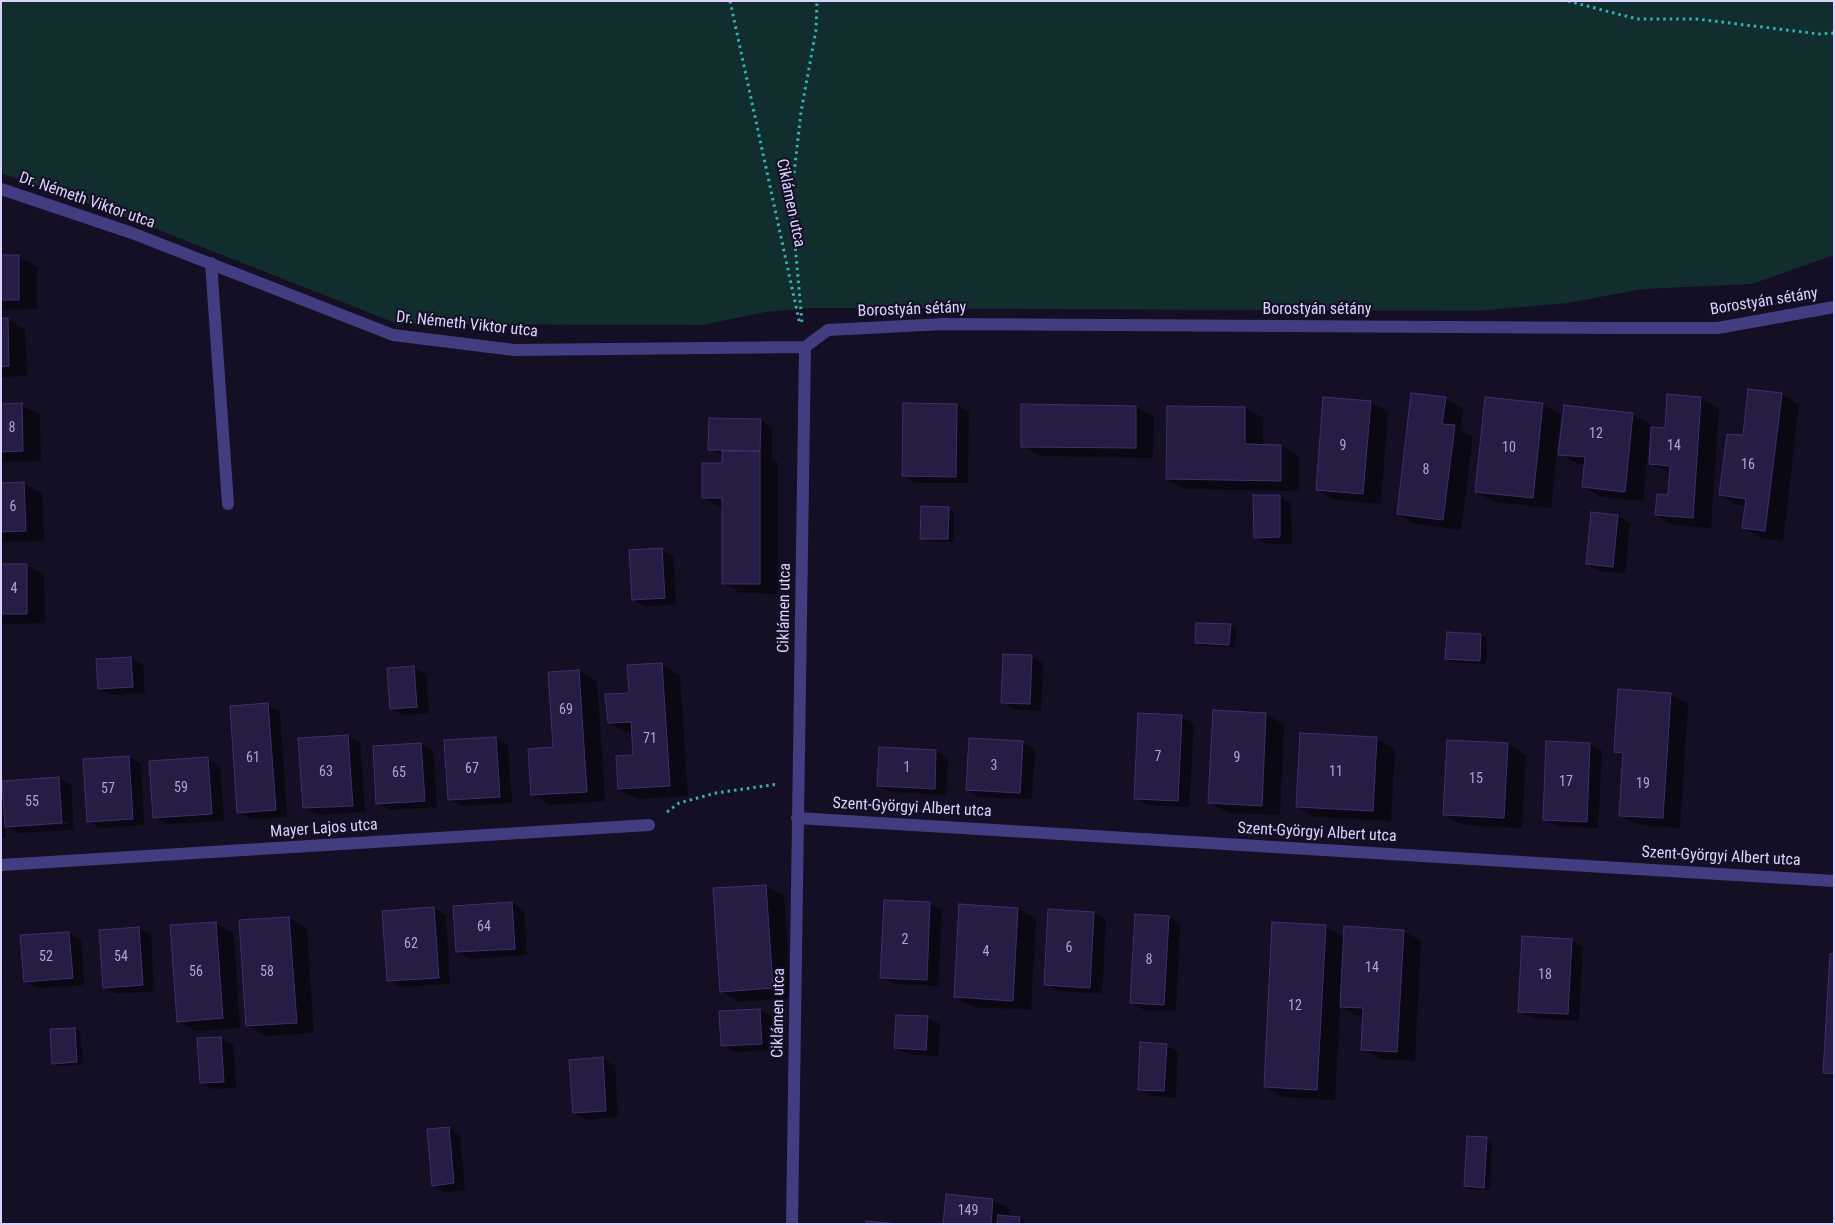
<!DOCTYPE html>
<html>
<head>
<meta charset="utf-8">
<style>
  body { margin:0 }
  #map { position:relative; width:1835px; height:1225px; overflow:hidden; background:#140f24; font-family:"Roboto Condensed",sans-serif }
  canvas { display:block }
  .frame { position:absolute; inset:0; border:2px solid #dbd3fe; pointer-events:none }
</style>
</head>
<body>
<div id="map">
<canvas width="1835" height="1225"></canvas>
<div class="frame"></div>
</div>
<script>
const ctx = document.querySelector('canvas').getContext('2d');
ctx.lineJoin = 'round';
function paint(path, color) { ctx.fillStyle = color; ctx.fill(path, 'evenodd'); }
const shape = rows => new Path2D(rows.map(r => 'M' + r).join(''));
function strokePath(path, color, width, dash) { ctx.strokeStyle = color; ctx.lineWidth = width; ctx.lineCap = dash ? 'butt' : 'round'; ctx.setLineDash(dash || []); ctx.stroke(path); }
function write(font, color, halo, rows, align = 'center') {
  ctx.font = font + ' "Roboto Condensed",sans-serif'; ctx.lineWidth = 4; ctx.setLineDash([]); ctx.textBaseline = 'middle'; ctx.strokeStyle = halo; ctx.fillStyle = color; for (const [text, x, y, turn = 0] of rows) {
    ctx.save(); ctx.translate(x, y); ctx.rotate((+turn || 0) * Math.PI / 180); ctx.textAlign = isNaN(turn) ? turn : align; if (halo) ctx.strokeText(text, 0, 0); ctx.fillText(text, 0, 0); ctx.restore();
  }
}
paint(shape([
  [1,1,1834,1,1834,255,1752,284,1643,289,1567,303,1477,311,813,308,765,312,702,325,398,324,110,211,1,173]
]), '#122d2e');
paint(shape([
  [1,257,19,257,37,267,37,309,1,310],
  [7,319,25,330,27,376,1,377,1,320],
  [1781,394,1799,405,1783,541,1762,538,1744,528,1746,506,1738,505,1720,495,1744,437],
  [1445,398,1463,409,1461,430,1473,437,1461,530,1416,524,1398,514],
  [1701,398,1719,409,1711,528,1674,525,1656,515,1670,496,1671,474,1650,463,1652,433,1650,432,1643,501,1601,497,1583,486,1586,465,1578,464,1560,454,1632,414,1651,425,1650,429,1666,430],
  [1370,402,1388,412,1381,504,1335,500,1317,490],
  [1,405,21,405,40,415,41,461,1,462],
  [957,405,969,412,968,483,915,483,903,476],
  [1543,405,1561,415,1551,508,1495,502,1476,492],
  [1136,407,1154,417,1153,458,1040,456,1022,446],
  [1245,408,1263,418,1263,446,1281,446,1299,456,1299,491,1185,489,1167,479],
  [760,420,772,427,772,459,778,463,778,594,741,593,723,583,723,508,703,498,723,464,723,456,710,449],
  [24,483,42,494,44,541,1,542,1,484],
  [1279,496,1291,503,1292,544,1267,544,1255,537],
  [948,508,954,511,954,542,927,541,922,538],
  [1592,513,1618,516,1630,523,1625,573,1599,571,1587,564],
  [661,549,673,556,676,604,645,607,633,600],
  [1,565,26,565,44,575,45,623,1,624],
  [1230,626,1236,629,1235,647,1202,646,1196,642],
  [1448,633,1481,635,1487,638,1486,664,1452,662,1446,659],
  [1031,656,1043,663,1041,711,1014,709,1002,702],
  [131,658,143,665,145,693,111,695,99,688],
  [662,665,680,675,688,796,637,799,619,789,635,756,633,732,627,733,609,722,630,694],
  [414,668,426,674,429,713,403,715,391,708],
  [579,671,597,682,605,801,550,805,532,794,554,748],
  [1670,694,1688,704,1680,828,1638,825,1620,815,1624,756,1615,751],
  [268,705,280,712,287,817,250,819,238,812,231,707],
  [1266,714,1284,725,1280,815,1228,813,1210,802],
  [1181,717,1194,723,1189,807,1147,805,1135,798],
  [348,736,360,743,365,812,317,815,305,808],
  [496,738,508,745,512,803,461,806,449,799],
  [1376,738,1395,749,1391,821,1315,817,1297,807],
  [1023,742,1035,749,1032,799,979,797,967,790],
  [421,744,433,751,437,807,390,810,378,804],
  [1508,744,1526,755,1522,828,1462,825,1444,814],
  [1590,744,1602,751,1598,828,1556,826,1544,819],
  [880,749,936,751,948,758,946,795,890,792,878,785],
  [129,757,141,764,144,825,100,828,88,821],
  [208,759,220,766,224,821,166,824,154,817],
  [1,767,2,782,59,778,71,785,74,830,18,833,5,825,6,838,1,838],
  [68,822,69,824,16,827,16,825],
  [765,886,784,896,791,998,739,1002,721,991],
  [886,901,930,904,942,911,938,986,894,984,882,977],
  [512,903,524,910,527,955,469,959,457,952],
  [434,908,446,915,450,984,400,987,388,980],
  [1018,909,1036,919,1031,1010,973,1007,955,997],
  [1049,910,1094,913,1106,920,1102,994,1057,991,1045,984],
  [1168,917,1180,924,1176,1011,1144,1010,1132,1003],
  [289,918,307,929,314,1033,265,1036,247,1025],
  [216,923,234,934,240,1028,196,1031,178,1021],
  [1326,927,1345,938,1403,931,1421,941,1415,1061,1381,1059,1363,1049,1364,1017,1359,1017,1340,1006,1335,1100,1283,1097,1265,1086],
  [139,928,151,935,154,991,116,994,104,987],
  [69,933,81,940,84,985,37,988,25,981,21,936],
  [1571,940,1583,947,1579,1021,1532,1018,1520,1011],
  [1,945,4,978,1,978],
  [1834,956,1834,1078,1824,1073],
  [760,1010,772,1017,774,1050,735,1052,723,1045],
  [928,1018,940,1024,938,1056,907,1054,895,1047],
  [75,1029,80,1032,83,1065,59,1066,53,1063],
  [221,1038,233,1045,236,1088,213,1089,201,1082],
  [1166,1045,1178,1052,1176,1098,1151,1096,1139,1089],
  [603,1059,615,1066,618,1117,586,1120,574,1113],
  [448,1128,460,1135,465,1190,445,1192,433,1185],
  [1486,1138,1492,1142,1490,1190,1471,1189,1466,1186],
  [992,1200,1011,1210,1010,1218,1019,1218,1025,1222,1025,1224,945,1224]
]), '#0007');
const building = shape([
  [1,255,19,255,19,300,1,300,1,255],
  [1,318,8,318,9,366,1,367,1,318],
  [1748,389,1782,393,1765,531,1742,528,1746,499,1719,495,1727,434,1743,435,1748,389],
  [1411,393,1446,397,1442,424,1455,425,1443,520,1397,514,1411,393],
  [1667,394,1701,397,1693,518,1655,515,1657,494,1668,495,1670,466,1649,464,1651,427,1665,428,1667,394],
  [1323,397,1371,401,1363,494,1316,490,1323,397],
  [1485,397,1543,403,1533,498,1475,492,1485,397],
  [22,403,23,451,1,452,1,404,22,403],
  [903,403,957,404,956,477,902,476,903,403],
  [1021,404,1136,406,1136,448,1021,447,1021,404],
  [1564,405,1633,413,1625,492,1582,487,1585,457,1558,455,1564,405],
  [1167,406,1245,407,1245,444,1281,445,1281,481,1166,479,1167,406],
  [709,418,761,419,760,451,708,450,709,418],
  [722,451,760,451,760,584,722,584,722,498,702,498,702,463,722,463,722,451],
  [24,482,26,531,1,532,1,483,24,482],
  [1253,495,1280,495,1280,537,1254,538,1253,495],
  [921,506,949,507,948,539,920,539,921,506],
  [1591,512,1618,515,1613,567,1586,564,1591,512],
  [662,548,665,598,632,600,629,550,662,548],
  [1,564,27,564,27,614,1,614,1,564],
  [1196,623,1231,624,1229,645,1195,643,1196,623],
  [1447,632,1481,634,1480,661,1445,659,1447,632],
  [1003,654,1032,655,1030,704,1001,703,1003,654],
  [131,657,133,687,98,689,96,659,131,657],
  [662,663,670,786,618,789,616,756,633,755,631,722,608,723,605,694,629,693,627,665,662,663],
  [414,666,417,707,390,709,387,668,414,666],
  [579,670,587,792,531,795,528,749,553,747,548,672,579,670],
  [1618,689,1671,693,1663,818,1619,816,1623,753,1614,752,1618,689],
  [268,703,276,810,237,813,230,706,268,703],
  [1213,710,1266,713,1262,806,1208,803,1213,710],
  [1138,713,1182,715,1178,801,1134,799,1138,713],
  [1300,733,1377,737,1373,811,1296,807,1300,733],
  [348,735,353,806,303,808,298,738,348,735],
  [496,737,500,797,448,800,444,740,496,737],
  [969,738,1023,741,1020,793,966,790,969,738],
  [1447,740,1508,743,1504,818,1443,815,1447,740],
  [1546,741,1590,743,1587,822,1543,820,1546,741],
  [421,743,425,801,376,804,373,746,421,743],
  [879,747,936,750,935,789,877,786,879,747],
  [129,756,133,819,87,822,83,759,129,756],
  [208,757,212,814,153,818,149,761,208,757],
  [59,777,62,823,5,827,2,781,59,777],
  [766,885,773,988,720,992,713,888,766,885],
  [884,900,930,902,927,980,880,978,884,900],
  [512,902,515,949,456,952,453,906,512,902],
  [959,904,1018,908,1013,1001,954,997,959,904],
  [434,907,439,978,387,981,382,911,434,907],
  [1048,909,1094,912,1090,988,1044,985,1048,909],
  [1135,914,1169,916,1164,1005,1130,1003,1135,914],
  [289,917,297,1023,246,1026,239,920,289,917],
  [216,922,223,1018,177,1022,170,925,216,922],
  [1272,922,1326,925,1317,1090,1264,1087,1272,922],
  [1344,926,1404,930,1397,1052,1361,1050,1363,1008,1340,1007,1344,926],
  [139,927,143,985,103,988,99,930,139,927],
  [69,932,73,978,24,982,20,935,69,932],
  [1522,936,1572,939,1568,1014,1518,1012,1522,936],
  [1830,954,1834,954,1834,1074,1823,1073,1830,954],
  [760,1009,762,1044,721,1046,719,1011,760,1009],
  [896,1015,928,1016,926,1050,894,1048,896,1015],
  [75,1028,77,1062,52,1064,50,1029,75,1028],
  [221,1037,224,1082,200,1083,197,1038,221,1037],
  [1140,1042,1167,1044,1164,1091,1138,1090,1140,1042],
  [603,1057,606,1111,573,1113,569,1060,603,1057],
  [449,1127,454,1183,432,1186,427,1129,449,1127],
  [1467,1136,1487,1137,1484,1188,1464,1186,1467,1136],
  [946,1194,993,1199,991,1224,943,1224,946,1194],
  [998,1215,1020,1217,1019,1224,997,1224,998,1215],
  [866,1221,900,1224,866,1224,866,1221]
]);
paint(building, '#261c44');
strokePath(building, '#3f2f6f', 1);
strokePath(shape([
  [730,1,800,325],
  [1568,1,1637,19,1697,19,1819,34,1834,33],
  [802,322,791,200,801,112,816,30,817,1],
  [667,812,679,803,716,793,778,784]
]), '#33b2b2', 3, [2.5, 4]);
strokePath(shape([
  [211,263,228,504]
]), '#423c81', 12);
strokePath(shape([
  [1,189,132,233,393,335,514,350,805,347],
  [805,347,828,330,944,324,1617,328,1718,328,1834,307],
  [797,818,1834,881],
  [1,865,649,825],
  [792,1224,805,347]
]), '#423c81', 12);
write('14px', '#aea5d0', null, [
  ["8",12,428],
  ["12",1596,434],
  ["9",1343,446],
  ["14",1674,446],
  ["10",1509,448],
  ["16",1748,465],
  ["8",1426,470],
  ["6",13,507],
  ["4",14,589],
  ["69",566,710],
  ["71",650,739],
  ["7",1158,757],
  ["61",253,758],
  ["9",1237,758],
  ["3",994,766],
  ["1",907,768],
  ["67",472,769],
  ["63",326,772],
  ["11",1336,772],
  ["65",399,773],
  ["15",1476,779],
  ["17",1566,782],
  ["19",1643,784],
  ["59",181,788],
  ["57",108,789],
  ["55",32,802],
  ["64",484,927],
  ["2",905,940],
  ["62",411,944],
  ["6",1069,948],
  ["4",986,952],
  ["52",46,957],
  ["54",121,957],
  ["8",1149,960],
  ["14",1372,968],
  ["56",196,972],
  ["58",267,972],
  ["18",1545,975],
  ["12",1295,1006],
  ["149",968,1211]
]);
write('16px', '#dbd3fe', '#140f24', [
  ["Dr. Németh Viktor utca",87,201,19],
  ["Ciklámen utca",790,203,78],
  ["Borostyán sétány",1764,302,-9],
  ["Borostyán sétány",912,310,-2],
  ["Borostyán sétány",1317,310],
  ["Dr. Németh Viktor utca",467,325,6],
  ["Ciklámen utca",785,608,-89],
  ["Szent-Györgyi Albert utca",912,808,3],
  ["Mayer Lajos utca",324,829,-4],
  ["Szent-Györgyi Albert utca",1317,833,3],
  ["Szent-Györgyi Albert utca",1721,857,3],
  ["Ciklámen utca",779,1013,-89]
]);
</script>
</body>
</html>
